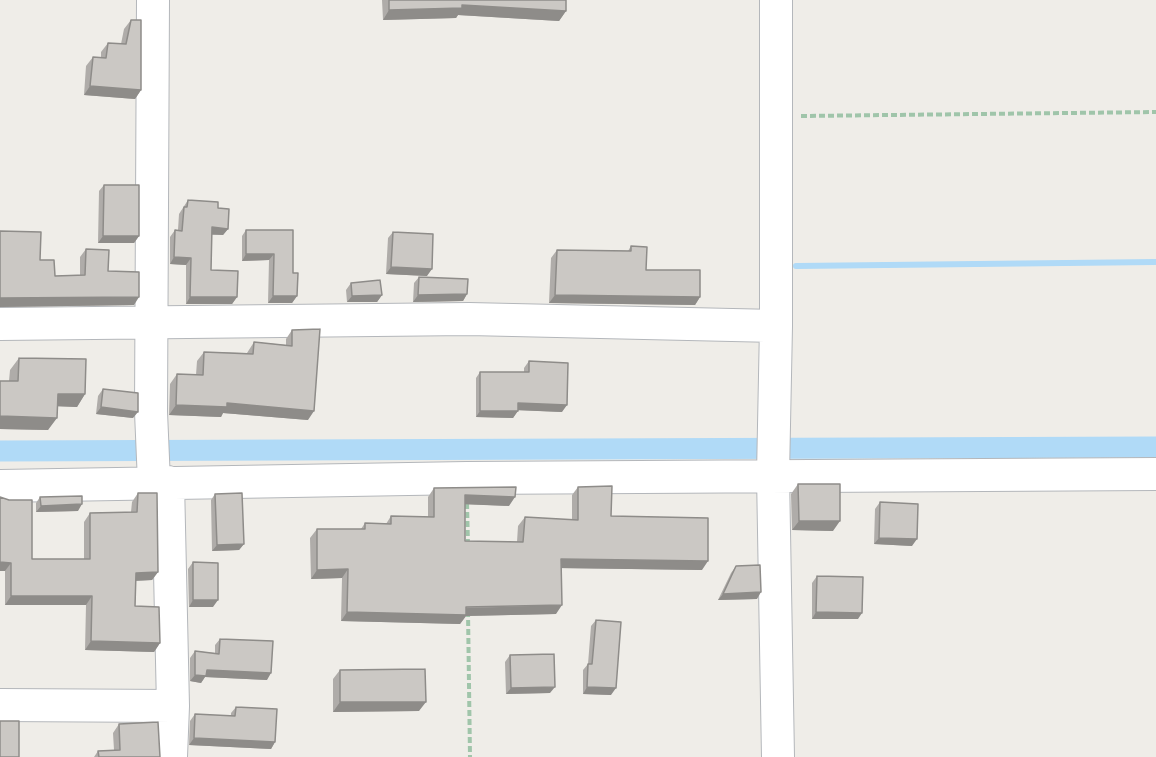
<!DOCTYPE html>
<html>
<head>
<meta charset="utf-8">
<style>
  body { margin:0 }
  canvas { display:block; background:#efede8 }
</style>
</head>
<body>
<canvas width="1156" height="757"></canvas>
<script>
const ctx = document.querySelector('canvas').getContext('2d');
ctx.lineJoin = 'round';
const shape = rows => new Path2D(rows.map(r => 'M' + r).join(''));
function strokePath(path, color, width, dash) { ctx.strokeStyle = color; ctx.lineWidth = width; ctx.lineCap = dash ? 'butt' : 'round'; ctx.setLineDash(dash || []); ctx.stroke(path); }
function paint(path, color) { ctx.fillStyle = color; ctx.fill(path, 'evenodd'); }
strokePath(shape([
  [796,266,1156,262]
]), '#b0daf7', 6);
strokePath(shape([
  [0,451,1156,447]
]), '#b0daf7', 21);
const minor = shape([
  [153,0,151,412,154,482],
  [776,0,776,326,773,475,778,757],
  [0,324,469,319,776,326],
  [168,482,173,706,171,757],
  [0,486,467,478,1156,474],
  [0,705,173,706]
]);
strokePath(minor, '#b4b7bb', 34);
strokePath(shape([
  [801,116,1156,112],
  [467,503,468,546],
  [468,611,470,757]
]), '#a0c5aa', 4, [6, 3]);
strokePath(minor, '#fff', 32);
paint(shape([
  [382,0,566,0,566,11,559,21,458,15,456,18,383,20],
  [131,20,141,90,135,99,84,95,86,66,93,57,101,57,101,52,108,43,121,44,124,29],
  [104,185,139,236,134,243,98,243,99,191],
  [188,200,218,208,228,229,223,235,212,235,211,270,237,297,232,304,186,304,186,265,170,264,170,237,175,230,178,230,179,214],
  [246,230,293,230,293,273,297,296,292,303,268,303,269,260,242,261,242,236],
  [393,232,427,276,386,274,388,238],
  [631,246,646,270,700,297,695,305,549,303,551,258,557,250,628,251],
  [86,249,108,271,134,305,0,307,40,260,55,276,80,275,80,257],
  [419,277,467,294,463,301,413,302,414,283],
  [351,283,382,295,377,302,347,302,346,290],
  [292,330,308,420,223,413,221,417,169,415,170,384,177,374,196,375,197,361,204,352,247,353,254,342,286,345,286,339],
  [19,358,85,394,77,407,57,406,48,430,0,429,0,381,9,381,10,370],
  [529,361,562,412,518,410,513,418,476,417,476,378,480,372,524,372,524,368],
  [103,389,133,418,96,414,98,396],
  [798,484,833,531,792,530,791,494],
  [578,487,611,516,702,570,561,568,556,614,466,616,460,624,341,621,342,578,311,579,310,538,317,529,361,529,365,523,386,524,391,516,428,517,428,497,434,488,509,506,465,504,465,541,517,542,518,526,525,517,572,520,572,495],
  [138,493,158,572,152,580,136,581,135,606,160,643,154,652,85,650,86,605,5,605,5,571,0,571,0,497,32,559,84,559,84,522,90,513,131,512,132,502],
  [215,494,244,544,239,550,212,551,211,500],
  [40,497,78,511,36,512,36,503],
  [880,502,912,546,874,544,875,509],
  [193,562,213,607,189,607,188,569],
  [736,566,757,599,718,600,731,573],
  [817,576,858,619,812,619,812,583],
  [596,620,611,695,583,694,583,670,588,664,591,626],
  [220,639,267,680,205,677,201,683,190,681,190,658,195,651,215,653,215,645],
  [510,655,550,693,506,694,505,662],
  [340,670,419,711,333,712,333,679],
  [236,707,275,742,271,749,189,745,190,721,195,714,231,716,231,713],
  [119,724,160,757,94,757,98,751,114,750,113,733]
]), '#afaca9');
paint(shape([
  [462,5,566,11,559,21,458,15,456,18,383,20,389,10],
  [90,86,141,90,135,99,84,95],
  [212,227,228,229,223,235,208,234],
  [103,236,139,236,134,243,98,243],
  [246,254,274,254,269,260,242,261],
  [174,257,191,258,186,265,170,264],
  [391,267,432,269,427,276,386,274],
  [467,294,463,301,413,302,418,295],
  [382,295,377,302,347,302,352,296],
  [555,295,700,297,695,305,549,303],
  [273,296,297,296,292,303,268,303],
  [139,297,134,305,0,307,0,298],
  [190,297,237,297,232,304,186,304],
  [58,394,85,394,77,407,49,406],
  [227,403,314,411,308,420,223,413,221,417,169,415,176,405],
  [518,403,567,405,562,412,513,410],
  [101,407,138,412,133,418,96,414],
  [480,411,518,411,513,418,476,417],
  [0,416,57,418,48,430,0,429],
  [465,495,515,497,509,506,458,504],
  [82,504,78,511,36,512,41,506],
  [799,521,840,521,833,531,792,530],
  [879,538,917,539,912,546,874,544],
  [244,544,239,550,212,551,217,545],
  [561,559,708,561,702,570,555,568],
  [0,562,11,563,5,571,0,571],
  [348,569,342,578,311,579,317,570],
  [158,572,152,580,130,581,136,573],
  [761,592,757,599,718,600,723,594],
  [11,596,92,596,86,605,5,605],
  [193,600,218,600,213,607,189,607],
  [562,605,556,614,466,616,460,624,341,621,347,612],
  [816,612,862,613,858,619,812,619],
  [91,641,160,643,154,652,85,650],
  [207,670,271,673,267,680,205,677,201,683,190,681,195,675],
  [555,687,550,693,506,694,511,688],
  [587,687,616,688,611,695,583,694],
  [340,702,426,702,419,711,333,712],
  [194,738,275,742,271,749,189,745]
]), '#8e8c89');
const building = shape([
  [389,0,566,0,566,11,462,5,462,8,389,10,389,0],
  [131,20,141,20,141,90,90,86,93,57,106,58,108,43,126,44,131,20],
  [104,185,139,185,139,236,103,236,104,185],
  [188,200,218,202,218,208,229,209,228,229,212,227,211,270,238,271,237,297,190,297,191,258,174,257,175,230,182,231,184,207,187,207,188,200],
  [246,230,293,230,293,273,298,273,297,296,273,296,274,254,246,254,246,230],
  [0,231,41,232,40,260,54,260,55,276,85,275,86,249,109,250,108,271,139,272,139,297,0,298,0,231],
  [393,232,433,234,432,269,391,267,393,232],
  [631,246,647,247,646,270,700,270,700,297,555,295,557,250,631,251,631,246],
  [419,277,468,279,467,294,418,295,419,277],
  [380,280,382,295,352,296,351,283,380,280],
  [320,329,314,411,227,403,227,407,176,405,177,374,203,375,204,352,253,354,254,342,292,346,292,330,320,329],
  [19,358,86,359,85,394,58,394,57,418,0,416,0,381,18,381,19,358],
  [529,361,568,363,567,405,518,403,518,411,480,411,480,372,529,372,529,361],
  [103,389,138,393,138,412,101,407,103,389],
  [798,484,840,484,840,521,799,521,798,484],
  [612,486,611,516,708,518,708,561,561,559,562,605,466,607,466,615,347,612,348,569,317,570,317,529,365,529,365,523,391,524,391,516,434,517,434,488,516,487,515,497,465,495,465,541,523,542,525,517,578,520,578,487,612,486],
  [138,493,157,493,158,572,136,573,135,606,159,607,160,643,91,641,92,596,11,596,11,563,0,562,0,497,9,500,32,500,32,559,90,559,90,513,137,512,138,493],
  [242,493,244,544,217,545,215,494,242,493],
  [82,496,82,504,41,506,40,497,82,496],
  [880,502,918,504,917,539,879,538,880,502],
  [193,562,218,563,218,600,193,600,193,562],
  [760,565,761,592,723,594,736,566,760,565],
  [817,576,863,577,862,613,816,612,817,576],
  [596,620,621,622,616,688,587,687,588,664,592,664,596,620],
  [220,639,273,641,271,673,207,670,206,676,195,675,195,651,219,654,220,639],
  [554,654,555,687,511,688,510,655,554,654],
  [425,669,426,702,340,702,340,670,425,669],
  [236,707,277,709,275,742,194,738,195,714,235,716,236,707],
  [0,721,19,721,19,757,0,757,0,721],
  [158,722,160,757,99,757,98,751,120,750,119,724,158,722]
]);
paint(building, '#cbc8c4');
strokePath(building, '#8e8c89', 1.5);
</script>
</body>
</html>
